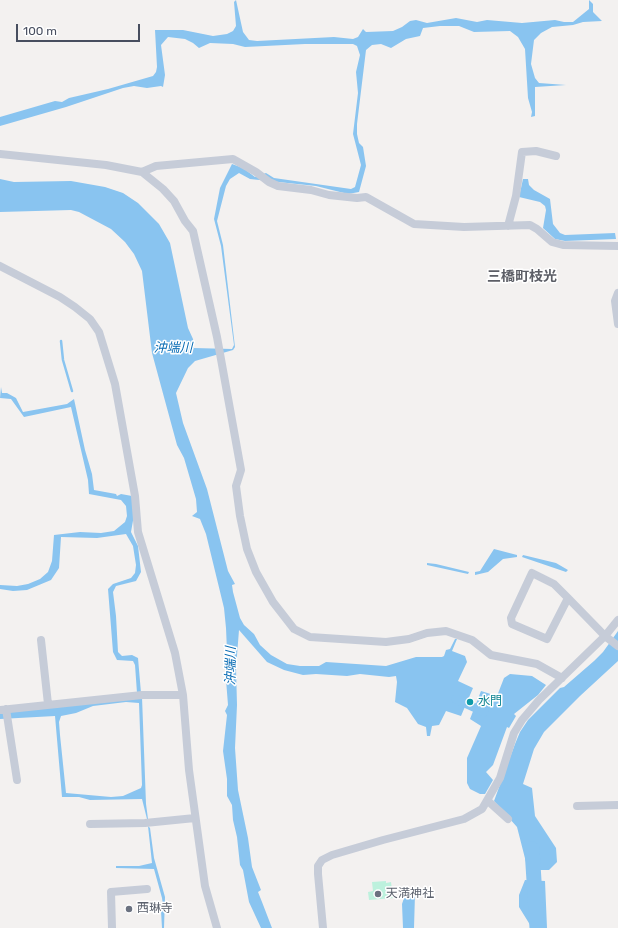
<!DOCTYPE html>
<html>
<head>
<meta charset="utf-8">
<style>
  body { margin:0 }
  #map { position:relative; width:618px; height:928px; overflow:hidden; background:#f3f1f0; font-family:Rubik,sans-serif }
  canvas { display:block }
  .scale { position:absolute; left:16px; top:24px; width:124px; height:18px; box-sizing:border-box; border:2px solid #474e5f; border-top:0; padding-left:5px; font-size:12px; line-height:14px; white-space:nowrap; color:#474e5f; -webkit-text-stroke:3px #fff; paint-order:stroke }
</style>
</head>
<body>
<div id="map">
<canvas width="618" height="928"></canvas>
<div class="scale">100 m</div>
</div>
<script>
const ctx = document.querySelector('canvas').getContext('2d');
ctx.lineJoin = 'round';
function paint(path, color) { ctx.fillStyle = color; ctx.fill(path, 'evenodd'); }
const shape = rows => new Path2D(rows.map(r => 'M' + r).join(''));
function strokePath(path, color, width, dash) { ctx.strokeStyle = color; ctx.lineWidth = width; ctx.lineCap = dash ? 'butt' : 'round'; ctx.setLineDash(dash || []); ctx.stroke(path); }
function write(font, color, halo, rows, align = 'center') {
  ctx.font = font + ' Rubik,"Noto Sans JP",sans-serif'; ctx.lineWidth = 3; ctx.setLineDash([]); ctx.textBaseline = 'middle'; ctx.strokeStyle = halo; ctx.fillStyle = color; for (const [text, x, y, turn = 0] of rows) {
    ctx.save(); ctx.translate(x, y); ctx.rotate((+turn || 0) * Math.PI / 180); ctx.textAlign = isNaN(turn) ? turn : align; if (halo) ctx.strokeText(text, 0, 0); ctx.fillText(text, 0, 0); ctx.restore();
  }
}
paint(shape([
  [386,881,386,883,391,882,393,898,369,900,368,892,373,891,372,882]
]), '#bdf1dd');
paint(shape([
  [236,0,243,32,249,40,257,41,334,37,353,39,358,37,363,29,366,32,393,31,402,27,410,21,416,20,427,23,456,18,477,22,487,20,522,23,555,20,564,22,573,22,589,9,589,0,593,4,593,12,602,21,583,22,573,25,552,27,541,33,534,40,531,64,535,78,539,83,566,85,535,87,535,116,531,117,532,112,528,98,525,49,518,37,510,31,474,32,459,26,440,26,423,28,420,36,406,39,391,48,381,44,372,45,366,50,357,124,357,134,359,143,363,147,366,166,359,192,348,194,316,186,250,179,239,173,230,179,226,186,217,221,223,245,235,347,233,350,195,361,188,368,176,393,183,423,207,489,228,571,235,584,232,585,233,592,240,618,244,625,254,634,260,645,271,655,287,664,300,666,319,666,326,662,386,666,416,657,442,657,444,656,446,650,450,649,455,639,457,639,452,651,465,656,467,662,458,681,473,688,461,716,446,711,439,725,432,726,430,736,427,736,426,727,418,724,407,708,395,702,397,682,396,676,389,677,360,674,347,676,316,674,303,675,284,670,267,662,239,630,236,668,237,705,235,748,238,790,248,838,252,867,261,890,258,892,262,902,272,928,261,928,249,902,243,870,240,865,237,837,233,820,232,805,227,796,227,779,223,751,227,715,225,711,228,705,225,667,227,651,226,628,224,608,206,534,200,519,192,516,197,512,196,499,184,458,177,445,152,353,142,271,134,254,125,242,111,229,79,212,71,210,0,212,0,179,14,182,71,181,105,187,123,193,138,203,159,224,170,243,188,328,193,339,194,348,232,349,234,345,221,246,214,219,220,188,232,164,243,168,255,177,266,173,274,178,351,189,355,187,361,165,353,134,358,93,356,72,360,55,357,46,353,44,305,44,245,47,233,44,210,43,199,48,193,43,185,39,168,37,161,45,165,75,163,87,161,86,147,88,134,86,123,88,66,107,0,126,0,117,55,101,62,102,69,98,108,89,153,76,156,72,157,67,155,30,183,30,213,36,227,34,233,31,236,26,234,2],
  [523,179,528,179,529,185,534,190,550,199,553,224,560,233,565,235,615,233,616,239,565,241,555,239,543,228,546,210,545,206,540,202,519,197],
  [1,387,2,393,7,393,16,398,23,412,67,404,74,399,85,450,92,474,94,490,116,494,117,496,121,494,132,496,134,515,131,532,138,546,141,572,136,581,116,586,113,592,116,616,118,652,122,656,132,655,138,658,141,693,137,693,135,665,133,661,117,660,113,652,108,589,113,584,131,578,135,573,136,565,133,546,126,534,97,538,61,537,59,568,51,580,27,590,13,591,0,589,0,585,17,586,28,584,40,579,48,572,52,561,54,535,80,532,101,533,114,531,125,522,127,516,126,506,121,500,89,494,88,480,71,407,24,417,11,399,0,398],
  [494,549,517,555,517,557,503,559,488,572,475,575,475,572,480,571],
  [523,555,556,563,568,570,566,572,522,557],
  [427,563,436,564,469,572,468,574,427,565],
  [618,631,618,661,580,696,544,732,534,749,523,784,532,788,535,816,556,848,557,862,549,870,528,870,517,827,494,801,515,744,520,732,528,720,560,688,564,687,594,661,603,652],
  [510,674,532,676,546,685,538,695,514,714,516,716,509,728,507,727,493,765,486,772,493,780,485,794,480,794,470,789,467,783,467,758,481,726,470,719,481,691,497,696,504,678],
  [142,697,146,804,148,819,147,819,142,799,90,800,79,797,62,797,55,716,0,719,0,712],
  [126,702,139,703,142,785,141,788,123,796,111,797,66,793,60,735,59,722,61,716,76,713,93,706],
  [148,826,150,828,154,858,165,897,164,928,162,928,161,911,163,905,162,898,154,869,116,868,116,866,139,866,152,863],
  [525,880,545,881,547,928,532,928,519,907,519,895],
  [415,894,414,928,403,928,402,904,405,895]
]), '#89c4f0');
strokePath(shape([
  [61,341,63,360,72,391]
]), '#89c4f0', 2.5);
strokePath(shape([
  [456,699,484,712]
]), '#89c4f0', 9);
strokePath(shape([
  [532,849,537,928]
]), '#89c4f0', 15);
strokePath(shape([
  [0,154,106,165,142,172,163,189,174,201,185,221,193,231,217,337,241,470,236,486,240,516,247,549,256,572,273,602,294,629,310,637,386,642,409,639,427,633,446,631,472,640,491,655,537,664,562,678],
  [142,172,156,166,233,159,256,172,269,182,278,186,311,190,329,195,357,198,366,197,414,224,464,227,530,225,537,229,552,242,563,245,618,246],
  [508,226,516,196,522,152,536,151,556,156],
  [0,266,60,297,75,307,90,319,99,332,115,384,135,496,138,532,175,653,183,695,189,770,205,886,217,928],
  [618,293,615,301,618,324],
  [568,598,547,639,512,624,511,618,532,573,554,584,568,598,605,636,618,646],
  [41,640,48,704],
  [6,709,17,780],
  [0,710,142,695,183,695],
  [488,801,508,819],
  [577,806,618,805],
  [90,824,145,823,195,818],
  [112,928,111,892,147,889],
  [323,928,318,874,318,866,322,860,332,855,383,840,464,819,482,809,500,778,514,733,522,720,539,700,605,636,618,620]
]), '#c6ccd8', 8);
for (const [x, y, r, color] of [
  [470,702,4,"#0f9aa8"],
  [378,894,4,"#6b7280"],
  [129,909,4,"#6b7280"]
]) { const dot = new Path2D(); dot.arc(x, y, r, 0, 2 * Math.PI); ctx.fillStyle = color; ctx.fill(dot); strokePath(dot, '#fff', 1.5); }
write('12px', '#0d838f', '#fff', [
  ["水門",478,702]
], 'left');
write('12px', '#5b616d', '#fff', [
  ["天満神社",386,894],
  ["西琳寺",137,909]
], 'left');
write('italic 13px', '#066ab3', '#fff', [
  ["沖端川",173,348],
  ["沖端川",231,666,-89]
]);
write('bold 14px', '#5c5e66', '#fff', [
  ["三橋町枝光",522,277]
]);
</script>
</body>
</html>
